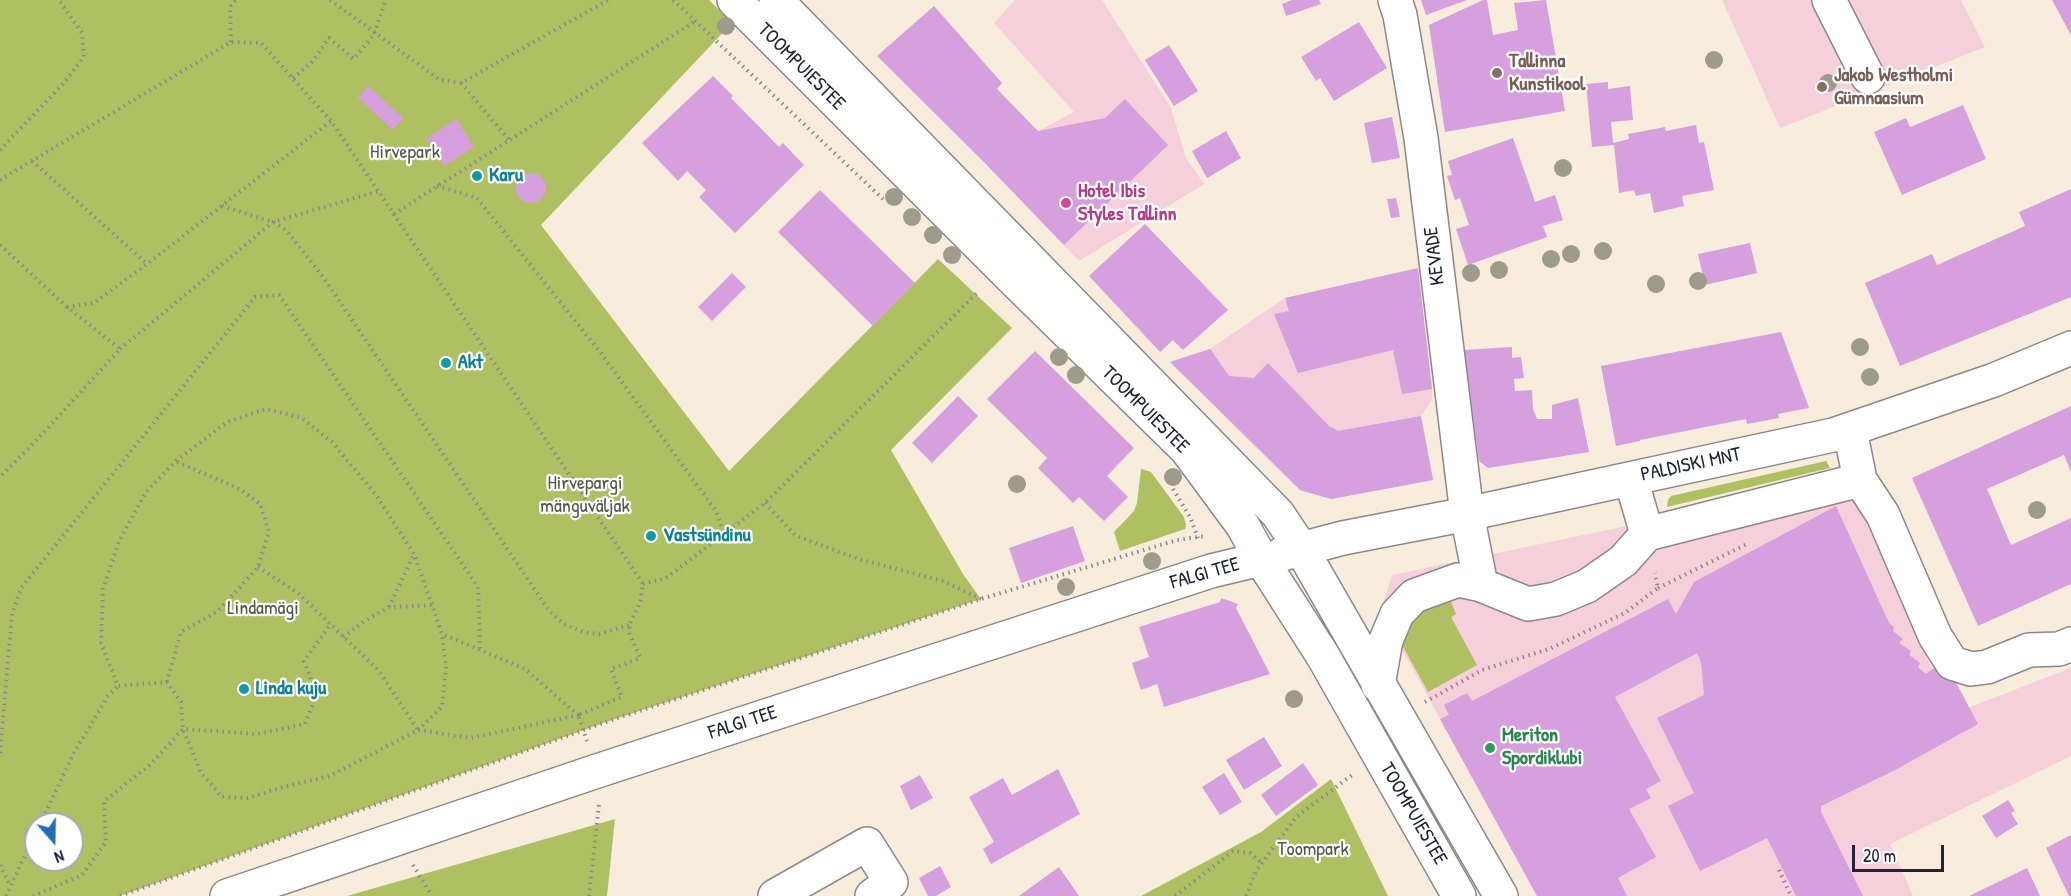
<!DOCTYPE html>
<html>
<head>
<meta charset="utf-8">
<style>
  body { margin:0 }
  #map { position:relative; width:2071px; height:896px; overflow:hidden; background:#f8ecdc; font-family:"Patrick Hand",sans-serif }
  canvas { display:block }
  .north { position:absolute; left:24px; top:812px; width:60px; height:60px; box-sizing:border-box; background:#fff; border:2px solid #a7a7b1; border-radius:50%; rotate:160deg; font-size:16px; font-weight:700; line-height:24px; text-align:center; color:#22223b }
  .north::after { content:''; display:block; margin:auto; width:21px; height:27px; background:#1f6fb2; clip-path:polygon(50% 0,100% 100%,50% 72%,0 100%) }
  .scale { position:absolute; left:1852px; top:845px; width:92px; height:27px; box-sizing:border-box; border:3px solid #22223b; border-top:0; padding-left:8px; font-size:18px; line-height:21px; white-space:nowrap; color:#22223b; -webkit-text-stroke:4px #fff; paint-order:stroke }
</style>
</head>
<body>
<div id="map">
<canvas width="2071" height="896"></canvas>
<div class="north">N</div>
<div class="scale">20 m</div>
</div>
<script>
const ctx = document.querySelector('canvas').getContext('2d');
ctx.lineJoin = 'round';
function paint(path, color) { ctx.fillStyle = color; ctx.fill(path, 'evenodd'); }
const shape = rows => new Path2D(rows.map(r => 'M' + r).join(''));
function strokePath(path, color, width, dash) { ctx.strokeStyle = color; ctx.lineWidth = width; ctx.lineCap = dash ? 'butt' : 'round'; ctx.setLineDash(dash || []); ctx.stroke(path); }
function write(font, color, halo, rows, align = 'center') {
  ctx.font = font + ' "Patrick Hand",sans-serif'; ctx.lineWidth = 4.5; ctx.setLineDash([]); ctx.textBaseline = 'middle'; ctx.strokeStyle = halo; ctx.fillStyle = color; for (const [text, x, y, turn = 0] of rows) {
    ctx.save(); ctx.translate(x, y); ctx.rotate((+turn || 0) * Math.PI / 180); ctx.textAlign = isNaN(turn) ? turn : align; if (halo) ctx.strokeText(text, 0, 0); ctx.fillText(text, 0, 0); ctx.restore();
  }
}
paint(shape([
  [1015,0,1102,0,1171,108,1186,158,1204,184,1079,261,983,161,1074,112,994,23],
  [1722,0,1961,0,1985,47,1780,128],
  [1418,268,1432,389,1432,399,1421,416,1433,480,1331,499,1300,490,1170,362,1210,349,1285,298],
  [1847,478,1952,714,2071,668,2071,756,1890,844,1913,896,1537,896,1381,611,1392,575,1823,485]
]), '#f5cfda');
paint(shape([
  [0,0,709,0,732,23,541,225,729,471,938,259,1012,328,891,450,963,574,981,599,609,721,120,896,0,896],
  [36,824,72,824,72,860,36,860],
  [1826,461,1830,468,1667,507,1668,500,1671,496],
  [1141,469,1151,472,1184,517,1186,525,1185,529,1120,551,1114,532,1134,511,1137,503],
  [1451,602,1456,614,1451,617,1477,665,1428,692,1401,643,1413,617,1435,604],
  [1331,779,1388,896,1141,896,1261,832],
  [615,819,607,896,347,896]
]), '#afc063');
paint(shape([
  [1292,0,1319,0,1321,4,1286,16,1282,4],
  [1421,0,1467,0,1426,15],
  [1483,0,1487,0,1493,35,1518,30,1514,3,1546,0,1565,111,1445,132,1429,25],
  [2052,0,2071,0,2071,35],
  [934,6,1002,83,997,89,1038,131,1105,118,1125,99,1168,145,1064,245,983,161,877,56],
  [1359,22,1387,68,1334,101,1320,78,1316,81,1301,57],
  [1169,45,1198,91,1174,106,1145,60],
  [713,76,733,96,731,98,779,147,783,143,804,165,735,233,699,197,706,190,687,171,678,181,642,143],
  [1608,82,1608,89,1630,86,1633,120,1611,122,1613,143,1629,139,1628,134,1665,127,1666,131,1696,125,1699,143,1704,142,1714,190,1682,196,1684,206,1654,213,1650,193,1636,196,1634,190,1619,193,1614,145,1592,147,1586,84],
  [368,86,403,118,393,130,358,98],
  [1963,105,1986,159,1902,195,1874,132,1906,118,1910,127],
  [1392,117,1400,158,1372,163,1364,123],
  [456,119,474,147,444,166,426,139],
  [1226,131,1241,158,1207,178,1192,151],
  [1513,138,1535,202,1555,195,1563,220,1543,226,1547,237,1468,265,1456,229,1469,225,1460,198,1455,200,1447,176,1452,175,1448,161],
  '516 188a15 15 0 1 1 30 0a15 15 0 1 1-30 0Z',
  [2071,189,2071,297,1900,366,1865,283,1932,254,1937,265,2025,226,2019,212],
  [820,190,915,283,873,326,778,232],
  [1396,198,1400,217,1391,218,1387,199],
  [1145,224,1228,310,1183,350,1173,340,1160,352,1089,276],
  [1750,243,1757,273,1705,285,1698,254],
  [1418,268,1432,389,1402,394,1393,350,1298,373,1274,314,1289,311,1285,298],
  [732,273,746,287,712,321,698,307],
  [1781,332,1809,408,1778,414,1779,418,1747,424,1746,419,1640,440,1640,441,1616,446,1601,366],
  [1512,347,1512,358,1521,357,1524,378,1514,379,1515,391,1532,390,1533,409,1537,419,1552,419,1552,405,1578,398,1589,452,1488,468,1479,461,1464,350],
  [1210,349,1229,376,1254,378,1268,363,1329,426,1338,431,1421,416,1433,480,1331,499,1300,490,1170,362],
  [1035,351,1134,448,1107,476,1128,497,1104,521,1079,497,1073,503,1038,468,1047,458,987,399],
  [958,396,978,416,932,463,912,443],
  [2071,406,2071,472,2064,455,1987,489,2011,545,2071,518,2071,584,1978,626,1912,478],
  [1836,506,1889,623,1894,627,1893,631,1903,639,1899,643,1911,651,1909,655,1920,663,1918,667,1926,674,1944,660,1978,724,1895,770,1821,806,1821,812,1863,896,1796,896,1767,838,1700,871,1668,806,1694,793,1657,718,1704,695,1701,662,1697,653,1615,697,1661,781,1646,789,1651,798,1629,809,1656,857,1618,878,1627,896,1537,896,1440,719,1449,715,1444,705,1467,693,1472,701,1668,599,1676,614,1694,582],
  [1073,526,1085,561,1021,583,1009,548],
  [1221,598,1238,604,1236,608,1270,674,1164,707,1157,684,1141,690,1132,663,1149,657,1139,627,1220,602],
  [1264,737,1282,766,1244,790,1226,760],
  [1303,763,1318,785,1276,816,1261,795],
  [1058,769,1080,814,991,864,983,849,994,842,969,797,1003,778,1012,795],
  [1224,773,1242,802,1220,815,1202,787],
  [920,775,933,798,911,810,900,786],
  [2008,800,2015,811,2011,813,2018,824,1996,838,1982,816],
  [2071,835,2071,896,2069,896,2046,848],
  [940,866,951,887,936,896,928,896,919,878],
  [1059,867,1079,896,1019,896],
  [2027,868,2040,896,1969,896]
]), '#d69fdd');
const minor = shape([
  [1395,0,1400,15,1421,138,1467,514,1481,585],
  [1829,0,1868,77],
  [1850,430,1860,480,1883,515,1935,636,1952,663,1971,669,1987,667,2029,650,2059,649,2071,644],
  [1631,479,1647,534],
  [1378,685,1386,640,1397,614,1414,596,1458,580,1481,585,1528,604,1556,599,1587,586,1623,561,1647,534,1860,480],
  [227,896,597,771,1211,571,1261,559],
  [775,896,867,844,891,882,872,896]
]);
const major = shape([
  [734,0,1014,280,1187,450,1243,526,1261,559,1323,656,1459,896],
  [776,0,1278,514,1302,550,1501,896],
  [1282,554,1343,538,1467,514,1833,435,1994,380,2071,348]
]);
strokePath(minor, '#8d878c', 36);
strokePath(major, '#8d878c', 36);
strokePath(shape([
  [330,0,440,80,461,83,608,0],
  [673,0,884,200],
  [231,42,230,7,236,0],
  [293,78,312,62,329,38,354,59,374,34,386,0],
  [461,83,509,140],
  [0,150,62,85,84,57,82,33,59,0],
  [32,161,147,264],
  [0,180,231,42,261,43,331,121,643,584,640,603,629,625,630,634,640,658,611,669,622,697,578,715,587,741],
  [437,186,477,198,600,352,716,511,724,534],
  [222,206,273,222,287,231,323,277,550,612,564,624,583,632,599,634,629,625],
  [394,214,694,22],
  [0,245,67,307,120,349,34,443,0,477],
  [67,307,94,303,147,264,331,121],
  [120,349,273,222,379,191],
  [1173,489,1190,517,1198,538],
  [765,503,796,536,862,560,943,581,981,599],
  [258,567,298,593,379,671,418,730],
  [643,584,666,578,765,503,979,291],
  [1658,588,1749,543],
  [389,607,414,554],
  [343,637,365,621,389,607,432,605],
  [167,682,181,632,218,611,258,567,269,532,260,504,240,489,177,462],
  [1425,702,1482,670,1549,649,1625,613,1658,588,1655,573],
  [418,730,442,707,446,667,442,634,414,554,376,495,332,442,302,418,266,409,227,422,176,461,146,492,119,541,103,589,101,643,118,686,167,682,181,702,183,729,201,773,222,797,248,798,283,787,330,776,418,730,471,738,578,715,525,669,442,634],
  [0,753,12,614,21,588,255,297,279,295,478,587,480,649],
  [40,824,74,753,108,696,118,686],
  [0,865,10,885],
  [413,865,432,896],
  [1779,870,1791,896],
  [6,896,36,831],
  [33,896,82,875,106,842,104,801,150,765,183,729,257,734,305,724,317,693,304,661,331,624],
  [120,896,609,721,981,599,1177,540,1206,536],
  [589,896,599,804],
  [1175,896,1233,851,1250,853,1262,863],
  [1246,896,1256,871,1296,817,1352,775,1351,773]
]), '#8d878c', 4, [1.5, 4.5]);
strokePath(minor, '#fff', 33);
strokePath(major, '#fff', 33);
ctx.fillStyle = '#9d9b8b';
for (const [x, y] of [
  [726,26],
  [1714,60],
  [1828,83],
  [1563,168],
  [894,197],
  [912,217],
  [933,235],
  [1603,251],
  [1571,254],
  [952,255],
  [1551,259],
  [1499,270],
  [1471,273],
  [1698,281],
  [1656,284],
  [1860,347],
  [1059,357],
  [1076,375],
  [1870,377],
  [1173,477],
  [1017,484],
  [2037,510],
  [1152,561],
  [1066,587],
  [1294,699]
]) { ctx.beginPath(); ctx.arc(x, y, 9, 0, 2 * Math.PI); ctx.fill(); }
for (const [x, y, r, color] of [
  [1497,73,6,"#8d6e63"],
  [1822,87,6,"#8d6e63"],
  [477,176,6,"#0f9aa8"],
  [1066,203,6,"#d1479c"],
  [446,363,6,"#0f9aa8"],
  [651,536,6,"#0f9aa8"],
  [244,689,6,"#0f9aa8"],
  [1490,748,6,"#2e9e5b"]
]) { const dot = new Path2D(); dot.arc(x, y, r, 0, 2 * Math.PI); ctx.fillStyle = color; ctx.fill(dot); strokePath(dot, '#fff', 2); }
write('bold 20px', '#785e54', '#fff', [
  ["Tallinna",1509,62],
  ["Kunstikool",1509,85],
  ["Jakob Westholmi",1834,76],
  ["Gümnaasium",1834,99]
], 'left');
write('20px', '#22223b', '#fff', [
  ["TOOMPUIESTEE",801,67,45],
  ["KEVADE",1435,256,-97],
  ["TOOMPUIESTEE",1145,410,45],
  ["PALDISKI MNT",1691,465,-12],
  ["FALGI TEE",1205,574,-16],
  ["FALGI TEE",743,723,-18],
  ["TOOMPUIESTEE",1413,814,60]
]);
write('20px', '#535949', '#fff', [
  ["Hirvepark",405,153],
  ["Hirvepargi",585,484],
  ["mänguväljak",585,507],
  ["Lindamägi",263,609],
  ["Toompark",1313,850]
]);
write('bold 20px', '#0d838f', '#fff', [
  ["Karu",489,176],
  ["Akt",458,363],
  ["Vastsündinu",663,536],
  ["Linda kuju",256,689]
], 'left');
write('bold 20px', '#b23c85', '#fff', [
  ["Hotel Ibis",1078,192],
  ["Styles Tallinn",1078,215]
], 'left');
write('bold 20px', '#27864d', '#fff', [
  ["Meriton",1502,736],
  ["Spordiklubi",1502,759]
], 'left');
</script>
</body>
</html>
